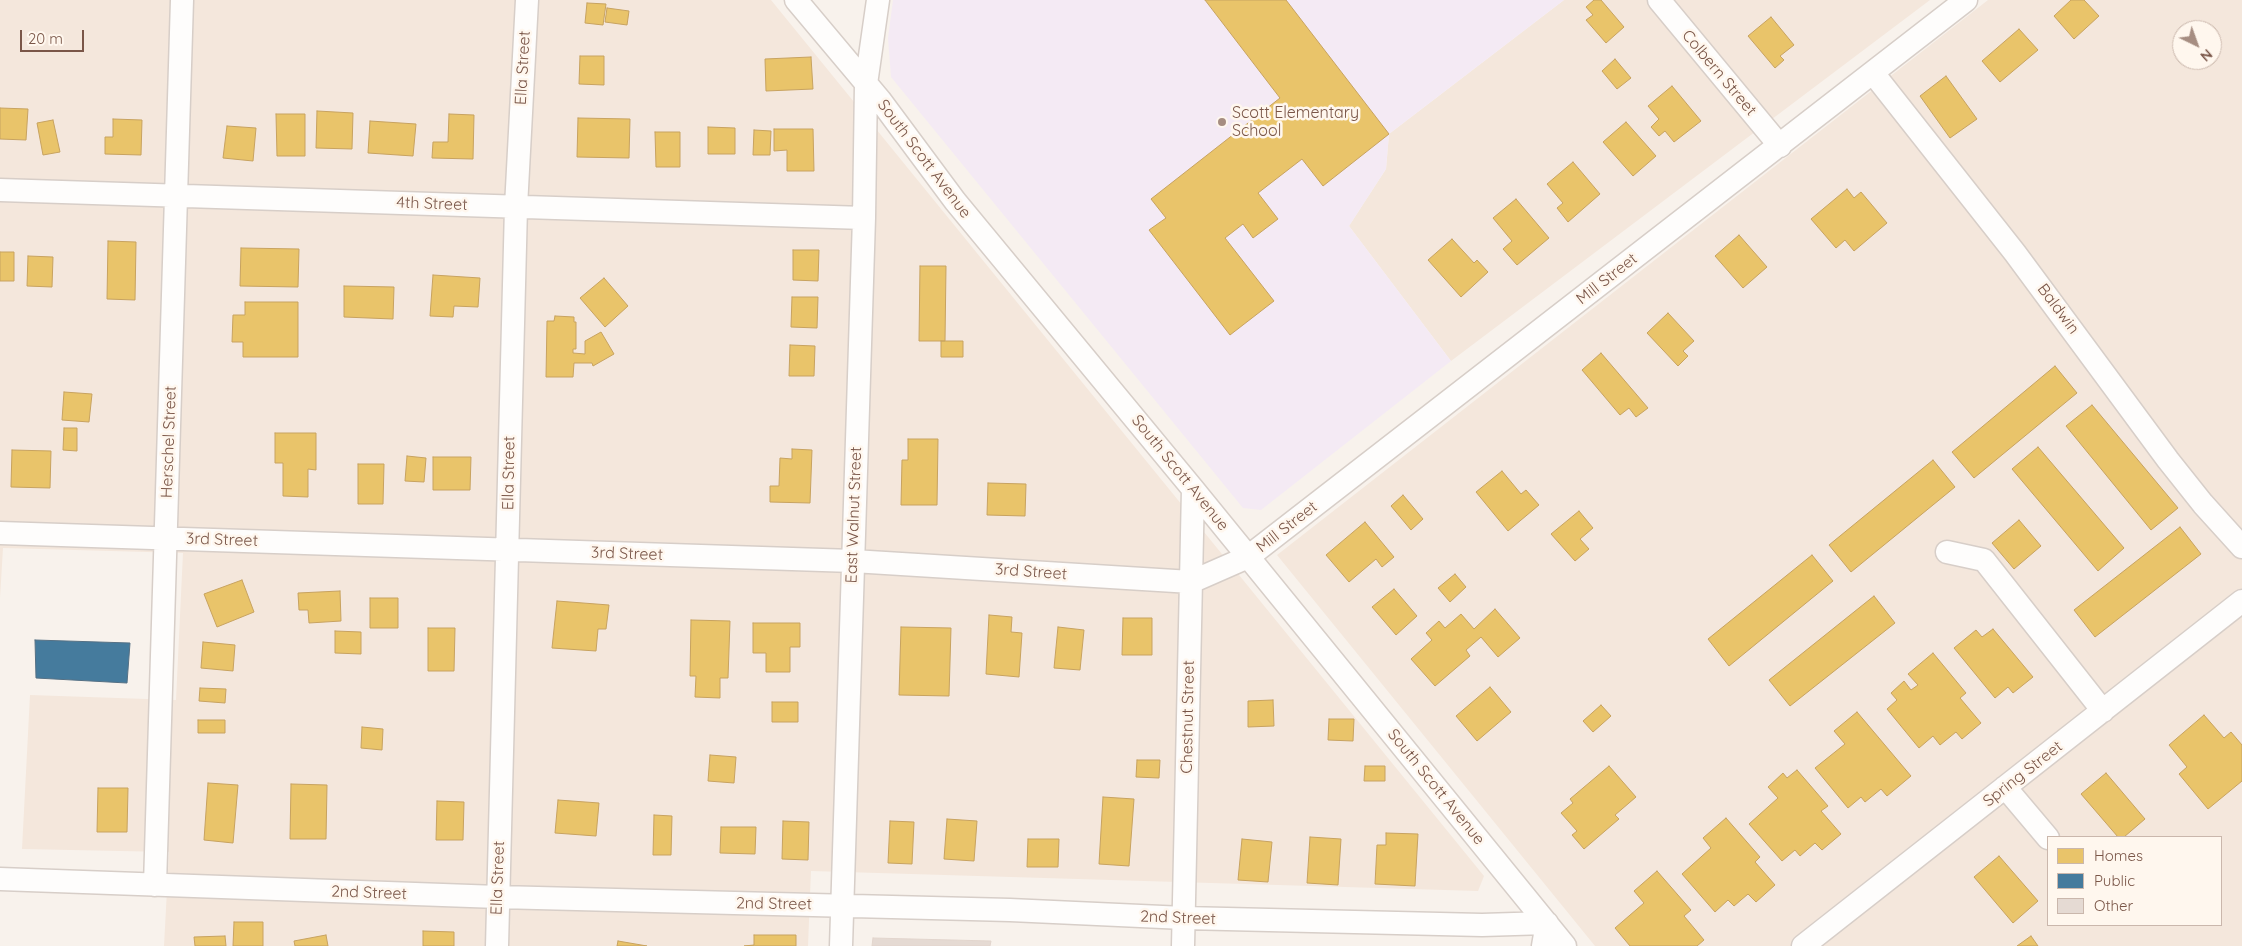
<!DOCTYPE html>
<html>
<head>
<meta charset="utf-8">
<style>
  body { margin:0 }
  #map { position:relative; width:2242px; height:946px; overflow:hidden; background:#f8f2ec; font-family:Quicksand,sans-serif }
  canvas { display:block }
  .legend { position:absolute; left:2047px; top:836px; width:175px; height:90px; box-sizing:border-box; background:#fff7ee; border:1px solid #cab7ac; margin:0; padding:6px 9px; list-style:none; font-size:15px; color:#7a5648 }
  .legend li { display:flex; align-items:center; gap:10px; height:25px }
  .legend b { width:25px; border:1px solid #cab7ac }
  .north { position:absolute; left:2172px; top:20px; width:50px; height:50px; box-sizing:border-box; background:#fff7ee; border:1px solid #cab7ac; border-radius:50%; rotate:138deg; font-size:14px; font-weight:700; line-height:20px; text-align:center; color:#7a5648 }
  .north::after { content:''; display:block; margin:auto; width:18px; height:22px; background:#a68d81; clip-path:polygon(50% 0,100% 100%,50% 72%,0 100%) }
  .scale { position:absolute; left:20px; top:30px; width:64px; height:22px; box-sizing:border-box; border:2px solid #7a5648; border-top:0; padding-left:6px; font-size:15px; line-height:18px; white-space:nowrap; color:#7a5648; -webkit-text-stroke:4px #fff7ee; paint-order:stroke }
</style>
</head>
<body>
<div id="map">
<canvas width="2242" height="946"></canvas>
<ul class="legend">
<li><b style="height:14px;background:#e9c46a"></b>Homes</li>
<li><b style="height:14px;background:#457b9d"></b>Public</li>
<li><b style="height:14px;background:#e5dad3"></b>Other</li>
</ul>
<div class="north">N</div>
<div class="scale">20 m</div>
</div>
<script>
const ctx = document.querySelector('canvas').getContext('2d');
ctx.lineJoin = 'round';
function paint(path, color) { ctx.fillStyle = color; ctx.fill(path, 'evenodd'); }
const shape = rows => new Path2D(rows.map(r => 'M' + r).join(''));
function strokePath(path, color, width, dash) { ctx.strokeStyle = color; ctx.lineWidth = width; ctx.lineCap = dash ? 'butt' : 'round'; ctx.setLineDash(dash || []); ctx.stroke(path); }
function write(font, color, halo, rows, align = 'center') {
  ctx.font = font + ' Quicksand,sans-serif'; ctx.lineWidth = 5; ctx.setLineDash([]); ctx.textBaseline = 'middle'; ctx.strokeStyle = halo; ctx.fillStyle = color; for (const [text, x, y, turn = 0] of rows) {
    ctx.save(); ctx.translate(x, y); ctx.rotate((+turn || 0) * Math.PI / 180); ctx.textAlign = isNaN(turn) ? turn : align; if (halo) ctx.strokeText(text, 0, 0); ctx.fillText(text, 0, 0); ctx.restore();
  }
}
paint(shape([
  [0,0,771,0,1484,876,1478,891,811,871,808,946,164,946,169,852,22,849,30,695,176,700,183,553,3,548,0,598],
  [1564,0,1930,0,1451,361,1349,226,1386,169,1389,134],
  [1988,0,2242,0,2242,946,1595,946,1277,555],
  [2182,30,2212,30,2212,60,2182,60],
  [2048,837,2221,837,2221,925,2048,925]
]), '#f4e7dc');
paint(shape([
  [893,0,1564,0,1389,134,1386,169,1349,226,1451,361,1261,510,1243,508,891,77,888,38]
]), '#f4eaf4');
const homes = shape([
  [1205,0,1286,0,1389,134,1323,186,1302,159,1258,193,1278,219,1253,238,1243,224,1225,238,1274,301,1230,335,1149,230,1166,218,1151,199,1280,98,1205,0],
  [1594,0,1601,0,1624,27,1606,43,1586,20,1593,15,1586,7,1594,0],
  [2071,0,2084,0,2099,16,2074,39,2054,16,2071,0],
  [587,3,606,4,603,25,585,23,587,3],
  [607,8,629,11,627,25,605,22,607,8],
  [1771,17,1794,45,1780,56,1784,60,1775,68,1748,36,1771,17],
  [2019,29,2038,50,2000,82,1982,61,2019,29],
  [580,56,604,56,604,85,579,84,580,56],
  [811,57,813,89,766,91,765,59,811,57],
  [1615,59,1631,78,1617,89,1602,71,1615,59],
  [1946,76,1977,119,1950,138,1920,96,1946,76],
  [1672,86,1701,121,1674,142,1665,131,1659,136,1651,127,1659,119,1648,106,1672,86],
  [0,108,28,109,26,140,0,139,0,108],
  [317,111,353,113,352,149,316,148,317,111],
  [276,114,305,114,305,156,277,156,276,114],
  [449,114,474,115,473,159,432,158,433,142,448,142,449,114],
  [578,118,630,119,629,158,577,157,578,118],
  [113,119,142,120,141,155,105,154,105,137,113,137,113,119],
  [53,120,60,152,43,155,37,123,53,120],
  [370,121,416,124,413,156,368,153,370,121],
  [1626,122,1656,156,1633,176,1603,142,1626,122],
  [227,126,256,128,253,161,223,158,227,126],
  [708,127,735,128,735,154,708,154,708,127],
  [774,129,813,129,814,171,787,171,787,150,774,151,774,129],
  [754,130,771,131,770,155,753,155,754,130],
  [655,132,680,132,680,167,656,167,655,132],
  [1573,162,1600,194,1568,222,1557,208,1563,203,1547,184,1573,162],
  [1847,189,1854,198,1861,192,1887,223,1854,251,1845,240,1836,248,1811,219,1847,189],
  [1516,199,1549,238,1517,265,1503,249,1512,241,1493,218,1516,199],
  [1739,235,1767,267,1743,288,1715,256,1739,235],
  [1452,239,1474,263,1477,260,1488,272,1461,297,1428,260,1452,239],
  [108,241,136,242,135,300,107,299,108,241],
  [241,248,299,249,298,287,240,286,241,248],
  [793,250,819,250,818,281,793,280,793,250],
  [0,252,14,252,14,281,0,281,0,252],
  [28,256,53,257,52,287,27,286,28,256],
  [920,266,946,266,945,341,919,341,920,266],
  [433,275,480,278,478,307,454,306,453,317,430,316,433,275],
  [604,278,628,306,605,327,580,298,604,278],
  [344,286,394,287,393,319,344,317,344,286],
  [792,297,818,297,817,328,791,327,792,297],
  [245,302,298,302,298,357,243,357,243,342,232,342,233,315,245,315,245,302],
  [1668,313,1694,341,1683,351,1688,356,1678,366,1647,333,1668,313],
  [555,316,574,317,574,322,576,322,576,349,573,349,573,353,585,354,585,341,601,332,614,354,593,366,592,363,574,363,573,377,546,377,547,321,554,321,555,316],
  [941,341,963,341,963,357,941,357,941,341],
  [790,345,815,346,814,376,789,376,790,345],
  [1601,353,1648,408,1636,417,1629,408,1620,415,1582,370,1601,353],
  [2055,366,2077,393,1974,478,1952,452,2055,366],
  [64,392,92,394,89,422,62,420,64,392],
  [2092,405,2178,508,2151,530,2066,426,2092,405],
  [64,428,77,428,77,451,63,450,64,428],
  [275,433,316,433,316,470,308,469,308,497,283,496,283,463,275,463,275,433],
  [908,439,938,439,937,505,901,505,902,460,908,460,908,439],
  [2038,447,2124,548,2098,571,2012,469,2038,447],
  [792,449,812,450,810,503,770,502,770,486,779,486,780,458,792,459,792,449],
  [12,450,51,451,50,488,11,487,12,450],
  [407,456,426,458,424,482,405,481,407,456],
  [433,457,471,457,470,490,433,490,433,457],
  [1933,460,1955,487,1851,572,1829,545,1933,460],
  [358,464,384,464,383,504,358,504,358,464],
  [1502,471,1521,494,1526,490,1539,505,1508,531,1476,492,1502,471],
  [988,483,1026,484,1025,516,987,515,988,483],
  [1403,495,1423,519,1411,530,1391,506,1403,495],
  [1579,511,1593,528,1580,539,1589,549,1575,561,1551,534,1579,511],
  [2019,520,2041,546,2014,569,1992,543,2019,520],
  [1365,522,1394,557,1382,567,1376,559,1349,582,1326,555,1365,522],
  [2180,527,2201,554,2095,637,2074,610,2180,527],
  [1812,555,1833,581,1729,666,1708,639,1812,555],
  [1455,574,1466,587,1450,602,1438,588,1455,574],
  [242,580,254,612,217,627,204,594,242,580],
  [1394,589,1417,616,1396,635,1372,607,1394,589],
  [340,591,341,621,309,623,308,610,299,610,298,593,340,591],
  [1874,596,1895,623,1790,706,1769,680,1874,596],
  [370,598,398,598,398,628,370,628,370,598],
  [557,601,609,605,606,629,598,629,596,651,552,648,557,601],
  [1495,609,1520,638,1498,657,1481,637,1466,650,1470,656,1435,686,1411,659,1432,640,1426,633,1439,621,1445,628,1461,614,1474,629,1495,609],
  [989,615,1012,617,1011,632,1022,633,1019,677,986,674,989,615],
  [1123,618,1152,618,1152,655,1122,655,1123,618],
  [691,620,730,621,728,678,720,678,720,698,695,697,696,676,690,676,691,620],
  [753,623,800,623,800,647,790,647,790,672,766,672,766,653,753,653,753,623],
  [901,627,951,628,949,696,899,695,901,627],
  [1058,627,1084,630,1080,670,1054,668,1058,627],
  [428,628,455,628,454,671,428,671,428,628],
  [1993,629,2033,677,2013,693,2008,687,1995,698,1954,648,1976,630,1982,637,1993,629],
  [335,631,361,632,361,654,335,653,335,631],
  [203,642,235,645,233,671,201,668,203,642],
  [1933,653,1966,693,1960,698,1981,723,1962,739,1956,732,1940,745,1933,736,1919,748,1887,709,1897,700,1891,693,1904,681,1911,690,1918,685,1908,674,1933,653],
  [1490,687,1511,712,1477,741,1456,716,1490,687],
  [200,688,226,689,225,703,199,701,200,688],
  [1273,700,1274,726,1248,727,1248,701,1273,700],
  [772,702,798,702,798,722,772,722,772,702],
  [1601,705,1611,716,1593,732,1583,721,1601,705],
  [1857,712,1911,776,1887,796,1881,789,1865,802,1861,797,1848,808,1815,768,1845,744,1834,731,1857,712],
  [2204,715,2224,738,2231,732,2242,745,2242,781,2208,809,2179,774,2187,767,2169,745,2204,715],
  [1329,719,1354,719,1353,741,1328,740,1329,719],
  [198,720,225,720,225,733,198,733,198,720],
  [362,727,383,729,382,750,361,748,362,727],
  [710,755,736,757,734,783,708,781,710,755],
  [1137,760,1160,760,1159,778,1136,777,1137,760],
  [1365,766,1385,766,1385,781,1364,781,1365,766],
  [1609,766,1636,797,1615,815,1619,819,1584,849,1572,835,1577,831,1561,813,1573,803,1570,799,1609,766],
  [1797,770,1828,806,1821,811,1841,834,1822,850,1815,843,1800,856,1795,850,1782,861,1749,824,1778,798,1768,787,1783,773,1787,778,1797,770],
  [2106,773,2145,819,2124,837,2118,837,2081,794,2106,773],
  [208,783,238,785,233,843,204,840,208,783],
  [291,784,327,785,326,839,290,839,291,784],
  [98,788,128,788,127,832,97,832,98,788],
  [1103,797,1134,799,1129,866,1099,864,1103,797],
  [558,800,599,803,596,836,555,833,558,800],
  [437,801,464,802,463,840,436,840,437,801],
  [654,815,672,816,671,855,653,855,654,815],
  [1726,818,1760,857,1755,862,1775,885,1756,902,1748,894,1734,906,1728,900,1715,912,1682,874,1711,848,1703,838,1726,818],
  [947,819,977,821,974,861,944,859,947,819],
  [783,821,809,822,808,860,782,859,783,821],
  [890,821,914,822,912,864,888,863,890,821],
  [721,827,756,827,755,854,720,853,721,827],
  [1386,833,1418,834,1415,886,1375,884,1377,845,1386,845,1386,833],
  [1310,837,1341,839,1338,885,1307,883,1310,837],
  [1028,839,1059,839,1058,867,1027,867,1028,839],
  [1242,839,1272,842,1268,882,1238,880,1242,839],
  [1999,856,2038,901,2013,923,1974,877,1999,856],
  [1657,871,1691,910,1684,916,1704,940,1697,946,1630,946,1615,928,1644,903,1634,891,1657,871],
  [234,922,263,922,263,946,233,946,234,922],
  [423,931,454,932,454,946,423,946,423,931],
  [326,935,328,946,295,946,294,941,326,935],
  [754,935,796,935,796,946,744,946,754,945,754,935],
  [225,936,226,946,195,946,194,937,225,936],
  [2031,936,2038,946,2017,946,2031,936],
  [618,941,647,946,617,946,618,941]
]);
paint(homes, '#e9c46a');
strokePath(homes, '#c8a360', 1);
const public = shape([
  [35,640,130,643,127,683,36,678,35,640]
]);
paint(public, '#457b9d');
strokePath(public, '#557084', 1);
const building = shape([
  [873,938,991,941,990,946,872,946,873,938]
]);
paint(building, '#e5dad3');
strokePath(building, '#e2d5cd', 1);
const minor = shape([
  [796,0,880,100,955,201,1193,489,1565,946],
  [1659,0,1780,146],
  [1873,73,2015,253,2168,460,2203,504,2242,547],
  [0,190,864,218],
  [0,533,853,561,1191,582,1248,557,1966,0],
  [1947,552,1984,560,2103,711],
  [2005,787,2048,838],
  [0,879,498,897,1010,910,1184,918,1482,925,1547,923,1543,946],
  [155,885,182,0],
  [497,946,516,207,527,0],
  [841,946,864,218,866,84,878,0],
  [1183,946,1193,489],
  [1803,946,2242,601]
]);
strokePath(minor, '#d7cec8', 25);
strokePath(minor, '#fefdfc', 22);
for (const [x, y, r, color] of [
  [1222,122,5,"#a68d81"]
]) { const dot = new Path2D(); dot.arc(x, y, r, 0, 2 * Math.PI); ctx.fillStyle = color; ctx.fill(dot); strokePath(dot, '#fff7ee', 2); }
write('16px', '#7a5648', '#fff7ee', [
  ["Ella Street",523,68,-87],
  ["Colbern Street",1719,73,50],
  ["South Scott Avenue",924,159,53],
  ["4th Street",432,204,2],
  ["Mill Street",1607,279,-38],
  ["Baldwin",2058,309,53],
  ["Herschel Street",169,442,-88],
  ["Ella Street",509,473,-89],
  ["South Scott Avenue",1180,473,51],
  ["East Walnut Street",854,515,-88],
  ["Mill Street",1287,527,-38],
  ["3rd Street",222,540,2],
  ["3rd Street",627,554,2],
  ["3rd Street",1031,572,4],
  ["Chestnut Street",1188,717,-89],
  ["Spring Street",2023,774,-38],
  ["South Scott Avenue",1436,787,51],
  ["Ella Street",498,878,-88],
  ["2nd Street",369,893,2],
  ["2nd Street",774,904,1],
  ["2nd Street",1178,918,2]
]);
write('16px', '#7a5648', '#fff7ee', [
  ["Scott Elementary",1232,113],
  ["School",1232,131]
], 'left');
</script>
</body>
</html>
